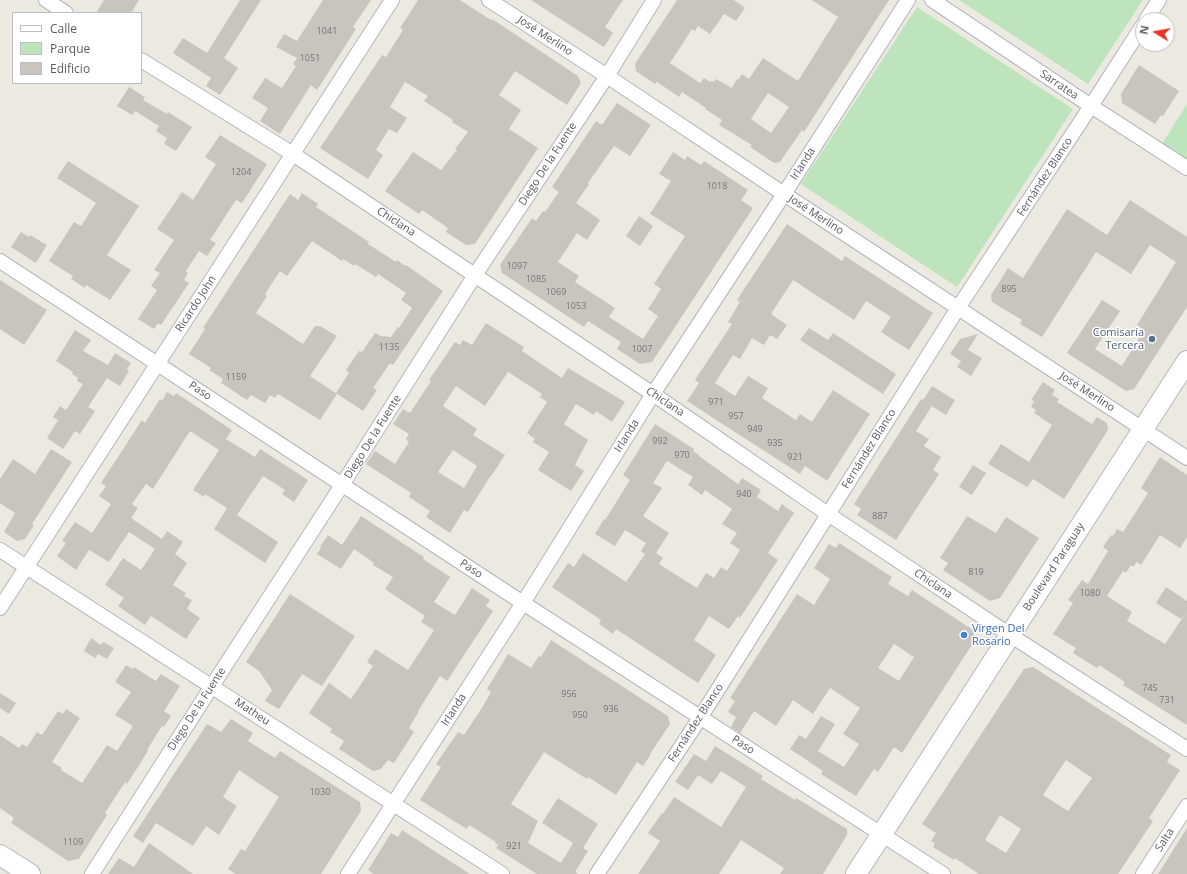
<!DOCTYPE html>
<html>
<head>
<meta charset="utf-8">
<style>
  body { margin:0 }
  #map { position:relative; width:1187px; height:874px; overflow:hidden; background:#ece9e0; font-family:"Open Sans",sans-serif }
  canvas { display:block }
  .legend { position:absolute; left:12px; top:12px; width:130px; height:72px; box-sizing:border-box; background:#fff; border:1px solid #bdbec0; margin:0; padding:5px 7px; list-style:none; font-size:12px; color:#595c61 }
  .legend li { display:flex; align-items:center; gap:8px; height:20px }
  .legend b { width:20px; border:1px solid #bdbec0 }
  .north { position:absolute; left:1135px; top:12px; width:40px; height:40px; box-sizing:border-box; background:#fff; border:1px solid #bdbec0; border-radius:50%; rotate:281deg; font-size:11px; font-weight:700; line-height:16px; text-align:center; color:#595c61 }
  .north::after { content:''; display:block; margin:auto; width:14px; height:18px; background:#e6352b; clip-path:polygon(50% 0,100% 100%,50% 72%,0 100%) }
</style>
</head>
<body>
<div id="map">
<canvas width="1187" height="874"></canvas>
<ul class="legend">
<li><b style="height:5px;background:#fff"></b>Calle</li>
<li><b style="height:11px;background:#bde4bc"></b>Parque</li>
<li><b style="height:11px;background:#c8c5bf"></b>Edificio</li>
</ul>
<div class="north">N</div>
</div>
<script>
const ctx = document.querySelector('canvas').getContext('2d');
ctx.lineJoin = 'round';
function paint(path, color) { ctx.fillStyle = color; ctx.fill(path, 'evenodd'); }
const shape = rows => new Path2D(rows.map(r => 'M' + r).join(''));
function strokePath(path, color, width, dash) { ctx.strokeStyle = color; ctx.lineWidth = width; ctx.lineCap = dash ? 'butt' : 'round'; ctx.setLineDash(dash || []); ctx.stroke(path); }
function write(font, color, halo, rows, align = 'center') {
  ctx.font = font + ' "Open Sans",sans-serif'; ctx.lineWidth = 3; ctx.setLineDash([]); ctx.textBaseline = 'middle'; ctx.strokeStyle = halo; ctx.fillStyle = color; for (const [text, x, y, turn = 0] of rows) {
    ctx.save(); ctx.translate(x, y); ctx.rotate((+turn || 0) * Math.PI / 180); ctx.textAlign = isNaN(turn) ? turn : align; if (halo) ctx.strokeText(text, 0, 0); ctx.fillText(text, 0, 0); ctx.restore();
  }
}
paint(shape([
  [959,0,1143,0,1088,84],
  [917,7,1073,109,957,287,801,184],
  [1187,104,1187,160,1162,144]
]), '#bde4bc');
paint(shape([
  [104,0,139,0,131,13,96,13],
  [240,0,261,0,224,58,238,68,220,95,206,86,211,78,173,53,183,38,207,53],
  [323,0,371,0,353,27,356,29,317,90,311,85,280,134,260,121,268,108,252,98,265,78,282,88,296,66,293,64,297,58,276,47,284,34,297,41],
  [418,0,460,0,491,20,492,19,578,76,581,83,567,105,515,71,499,95,521,110,509,129,538,148,475,244,466,245,446,232,448,228,422,210,419,214,385,191,413,152,441,170,457,150,455,149,468,132,452,122,453,120,424,101,428,96,405,82,390,107,407,118,397,133,389,129,376,150,383,155,368,179,320,148,382,55,386,57,403,30,400,28],
  [531,0,623,0,605,27,613,33,604,47],
  [677,0,734,0,745,8,736,21,724,14,710,34,698,26,695,31,692,29,670,63,700,83,704,78,710,82,712,81,714,82,716,79,732,88,737,79,738,80,742,74,749,79,763,58,798,81,838,17,812,0,889,0,804,132,802,130,780,162,774,163,750,147,752,145,719,125,722,120,705,109,706,108,682,92,679,97,657,82,655,84,636,71,635,64],
  [768,93,789,107,771,133,751,119],
  [1139,65,1179,91,1163,116,1161,115,1155,124,1122,103,1121,94],
  [129,87,145,97,143,100,167,114,168,112,192,127,176,151,164,144,167,138,156,131,159,126,135,111,132,115,117,106],
  [617,103,651,125,630,156,614,146,588,183,589,184,576,203,600,220,587,240,577,233,558,262,579,276,575,282,615,308,609,317,643,339,658,316,648,309,661,289,654,284,685,236,650,214,671,181,659,174,673,152,685,160,687,156,701,165,704,161,748,190,741,200,753,208,652,362,640,364,617,349,621,342,588,321,584,327,502,273,500,265,532,218,536,221,543,211,545,212,559,192,552,187,596,121,602,125],
  [220,135,267,164,242,203,236,200,210,240,216,243,207,256,199,251,186,271,188,273,184,280,189,283,161,325,158,323,154,329,138,319,157,290,151,286,160,273,154,270,174,240,157,229,182,192,193,200,216,164,205,157],
  [68,161,139,206,107,255,131,270,110,300,86,285,85,288,71,279,73,276,49,261,74,222,81,226,96,203,57,178],
  [302,193,318,204,316,207,369,242,368,244,396,262,397,260,405,266,406,265,443,291,393,365,390,363,373,388,377,390,363,411,336,393,349,373,346,370,359,351,362,352,375,333,381,336,391,337,398,327,399,328,412,308,401,300,406,293,378,274,376,277,355,264,354,266,343,259,342,261,312,241,287,276,280,271,265,294,267,296,256,313,303,344,315,326,320,326,337,336,310,376,337,394,320,420,278,394,275,398,270,395,265,403,251,395,247,400,221,383,223,379,209,370,211,368,189,354,205,329,203,328,290,194,298,200],
  [1130,200,1187,237,1187,307,1134,389,1126,391,1067,353,1102,300,1120,311,1095,349,1122,366,1144,330,1137,325,1176,262,1150,245,1131,274,1096,252,1042,337,1020,324,1022,320,992,302,991,295,1008,268,1023,278,1067,209,1107,235],
  [639,216,653,226,640,246,626,236],
  [787,224,842,261,845,256,933,313,909,350,881,332,891,317,866,301,854,320,793,280,771,314,787,325,777,339,770,335,764,345,752,338,740,359,733,355,715,383,735,396,748,376,768,388,762,398,796,420,800,414,812,422,833,390,870,414,827,481,805,466,800,474,687,401,699,383,695,380,732,324,728,322,740,302,737,300],
  [21,232,29,237,30,235,47,245,36,263,11,247],
  [0,280,47,310,24,345,0,329],
  [486,323,524,347,522,351,562,378,568,368,625,402,612,422,596,411,594,415,576,404,564,424,588,440,575,465,584,471,571,491,538,470,549,452,533,442,535,439,527,433,547,402,540,397,542,394,508,372,485,406,456,386,443,406,477,429,473,435,505,455,492,475,491,475,468,512,464,510,450,533,426,517,430,511,409,497,411,493,366,464,375,451,395,464,409,442,406,439,409,434,393,424,403,409,410,413,431,381,429,380,455,342,460,345,463,340,472,345],
  [453,450,477,466,464,488,438,472],
  [809,328,828,340,833,333,896,374,883,394,800,340],
  [75,330,91,340,83,351,108,365,115,353,131,363,127,369,129,371,120,386,107,378,88,407,95,411,80,434,75,431,63,449,47,438,58,420,53,417,60,406,66,410,83,384,77,381,78,378,72,374,73,372,56,361],
  [978,334,968,350,982,358,971,376,957,367,961,361,950,354,960,339],
  [1043,382,1055,390,1052,395,1059,399,1057,402,1092,424,1097,417,1107,423,1108,430,1064,499,1033,479,1027,487,988,464,1001,444,1029,462,1052,425,1034,413,1036,410,1031,407,1034,401,1031,400],
  [932,386,955,400,946,415,925,402,932,406,916,431,929,439,924,446,941,457,933,470,939,474,896,540,857,515,861,509,854,504,921,399,923,400],
  [167,392,174,396,176,393,232,430,226,439,255,457,260,449,308,480,294,502,282,494,285,490,263,476,237,515,278,542,265,563,214,529,227,508,205,494,204,497,193,490,219,450,190,431,153,489,146,484,132,504,138,508,131,518,162,539,167,531,183,542,175,554,187,563,173,585,186,593,184,596,192,600,187,609,200,618,186,639,151,616,145,625,118,606,124,598,105,585,123,558,141,570,155,549,129,532,109,562,89,550,76,570,57,556,66,543,62,541,75,522,92,533,111,504,99,496,106,486,101,483,142,420,145,423,160,399,162,401],
  [655,424,694,449,693,451,699,455,699,456,738,484,742,478,761,490,757,497,778,511,782,504,794,513,768,553,778,560,740,618,738,616,729,629,709,616,694,640,716,655,698,683,616,629,613,634,599,624,601,620,552,587,568,563,574,567,583,553,626,582,645,554,641,551,646,543,625,530,615,546,595,534,604,519,605,520,630,480,623,475],
  [667,461,693,477,688,485,702,495,705,490,732,509,722,524,737,533,730,543,740,550,727,571,721,567,714,578,706,573,697,588,659,564,663,558,656,553,669,533,643,516,662,488,653,483],
  [51,449,72,462,32,524,34,525,25,539,17,541,4,532,15,513,0,503,0,479,13,459,35,474],
  [1160,457,1187,475,1187,537,1180,548,1160,535,1141,565,1137,562,1133,567,1131,565,1126,573,1123,571,1107,596,1132,612,1127,621,1165,644,1187,611,1187,725,1123,685,1125,682,1099,665,1097,668,1073,653,1076,648,1053,634,1073,603,1068,600,1082,580,1088,584,1108,551,1103,547,1111,535,1113,536,1117,529,1123,532,1148,493,1141,488],
  [973,465,986,473,972,495,959,487],
  [361,516,424,557,423,559,450,577,434,602,455,615,472,588,490,600,486,606,493,611,447,681,440,676,418,711,419,711,409,728,414,732,394,763,388,760,381,769,373,771,339,749,344,741,330,732,332,729,309,713,329,683,351,699,373,666,367,662,375,649,408,670,434,630,421,622,425,616,385,589,393,577,373,565,374,563,354,549,341,569,317,554,321,548,320,547,328,535,342,545],
  [967,516,996,533,1006,517,1039,538,1000,598,990,601,943,570,948,563,940,558],
  [839,543,892,577,888,584,908,596,912,590,973,630,975,640,902,753,894,747,878,772,874,769,856,796,821,774,823,771,790,749,799,735,806,739,821,716,835,724,818,751,844,767,859,744,843,734,860,708,830,688,813,714,793,700,776,726,754,711,740,733,731,727,736,717,728,712,735,701,730,698,797,594,814,605,830,579,814,568,829,544,836,548],
  [894,644,914,657,899,681,878,668],
  [1166,587,1187,601,1187,611,1181,619,1156,603],
  [290,594,355,636,322,686,302,674,279,709,265,701,272,690,259,671,246,662],
  [91,638,101,645,103,642,114,648,107,659,98,654,95,658,84,651],
  [551,640,668,716,670,724,650,754,651,754,643,766,637,762,616,795,588,777,587,779,544,752,511,804,538,821,528,843,561,863,573,843,542,823,558,798,598,824,583,848,588,851,575,872,579,874,537,874,496,848,498,845,495,843,496,842,469,825,467,829,420,800,441,767,436,764,458,732,464,735,483,706,491,692,487,689,508,654,531,668,539,656,541,657],
  [126,665,133,669,134,667,156,681,161,674,180,686,164,711,171,716,164,727,162,726,147,750,148,751,127,784,125,782,105,813,107,815,79,859,68,861,11,823,14,818,0,808,0,735,19,748,22,744,27,747,37,732,42,735,58,711,63,714,66,709,80,718,52,762,62,768,61,770,82,783,107,745,117,751,133,726,115,715,131,692,115,682],
  [1033,667,1171,755,1167,762,1180,770,1149,818,1153,821,1118,874,979,874,955,858,954,860,933,847,935,843,931,841,936,833,922,824,1024,669],
  [1066,760,1092,778,1068,811,1043,795],
  [1000,815,1021,829,1006,853,985,840],
  [0,693,16,703,9,714,0,708],
  [231,719,253,733,248,741,275,758,280,751,360,802,361,811,321,874,236,874,228,869,241,849,245,851,279,797,239,770,223,797,237,806,219,835,206,826,193,846,156,823,143,843,133,836,207,724,221,732],
  [715,746,763,776,761,779,795,800,796,798,847,829,847,835,823,874,780,874,784,868,741,840,719,874,638,874,660,841,648,833,662,813,663,814,674,797,721,827,746,787,721,771,712,784,698,775,688,790,675,782,694,754,706,761],
  [1187,828,1187,874,1158,874],
  [402,830,470,874,374,874,368,870,391,833,398,837],
  [149,843,193,874,108,874,119,858,134,867]
]), '#c8c5bf');
const minor = shape([
  [46,0,66,13],
  [489,0,607,76,784,194,958,308,1187,458],
  [932,0,1091,106,1187,168],
  [1146,20,1159,0],
  [141,60,293,154,653,394,828,514,1010,635,1187,749],
  [0,261,523,603,943,874],
  [0,550,502,874],
  [0,608,392,0],
  [92,874,212,686,342,485,475,275,607,76,654,0],
  [348,874,523,603,653,394,784,194,908,0],
  [597,874,700,718,958,308,1091,106,1143,25],
  [1143,874,1187,806]
]);
const secondary = shape([
  [0,855,30,874],
  [856,874,1187,361]
]);
strokePath(minor, '#b3b6bb', 16);
strokePath(secondary, '#b4b7bd', 22);
strokePath(minor, '#fff', 14);
strokePath(secondary, '#fff', 20);
for (const [x, y, r, color] of [
  [1152,339,4,"#5c6f8a"],
  [964,635,4,"#3f7fe0"]
]) { const dot = new Path2D(); dot.arc(x, y, r, 0, 2 * Math.PI); ctx.fillStyle = color; ctx.fill(dot); strokePath(dot, '#fff', 1.5); }
write('9px', '#757678', null, [
  ["1041",327,31],
  ["1051",310,58],
  ["1204",241,172],
  ["1018",717,186],
  ["1097",517,266],
  ["1085",536,279],
  ["895",1009,289],
  ["1069",556,292],
  ["1053",576,306],
  ["1135",389,347],
  ["1007",642,349],
  ["1159",236,377],
  ["971",716,402],
  ["957",736,416],
  ["949",755,429],
  ["992",660,441],
  ["935",775,443],
  ["970",682,455],
  ["921",795,457],
  ["940",744,494],
  ["887",880,516],
  ["819",976,572],
  ["1080",1090,593],
  ["745",1150,688],
  ["956",569,694],
  ["731",1167,700],
  ["936",611,709],
  ["950",580,715],
  ["1030",320,792],
  ["1109",73,842],
  ["921",514,846]
]);
write('11px', '#595c61', '#fff', [
  ["José Merlino",545,36,33],
  ["Sarratea",1059,85,34],
  ["Diego De la Fuente",548,164,-57],
  ["Irlanda",803,164,-57],
  ["Fernández Blanco",1045,177,-57],
  ["José Merlino",816,215,33],
  ["Chiclana",396,222,33],
  ["Ricardo John",196,304,-57],
  ["Paso",200,391,33],
  ["José Merlino",1087,392,33],
  ["Chiclana",665,402,34],
  ["Irlanda",627,436,-58],
  ["Diego De la Fuente",373,437,-58],
  ["Fernández Blanco",869,449,-58],
  ["Boulevard Paraguay",1054,567,-57],
  ["Paso",471,569,33],
  ["Chiclana",933,584,34],
  ["Diego De la Fuente",197,709,-57],
  ["Irlanda",454,710,-57],
  ["Matheu",252,712,33],
  ["Fernández Blanco",696,723,-57],
  ["Paso",743,745,33],
  ["Salta",1165,840,-57]
]);
write('11px', '#4e5e75', '#fff', [
  ["Comisaría",1144,333],
  ["Tercera",1144,346]
], 'right');
write('11px', '#366cbe', '#fff', [
  ["Virgen Del",972,629],
  ["Rosario",972,642]
], 'left');
</script>
</body>
</html>
